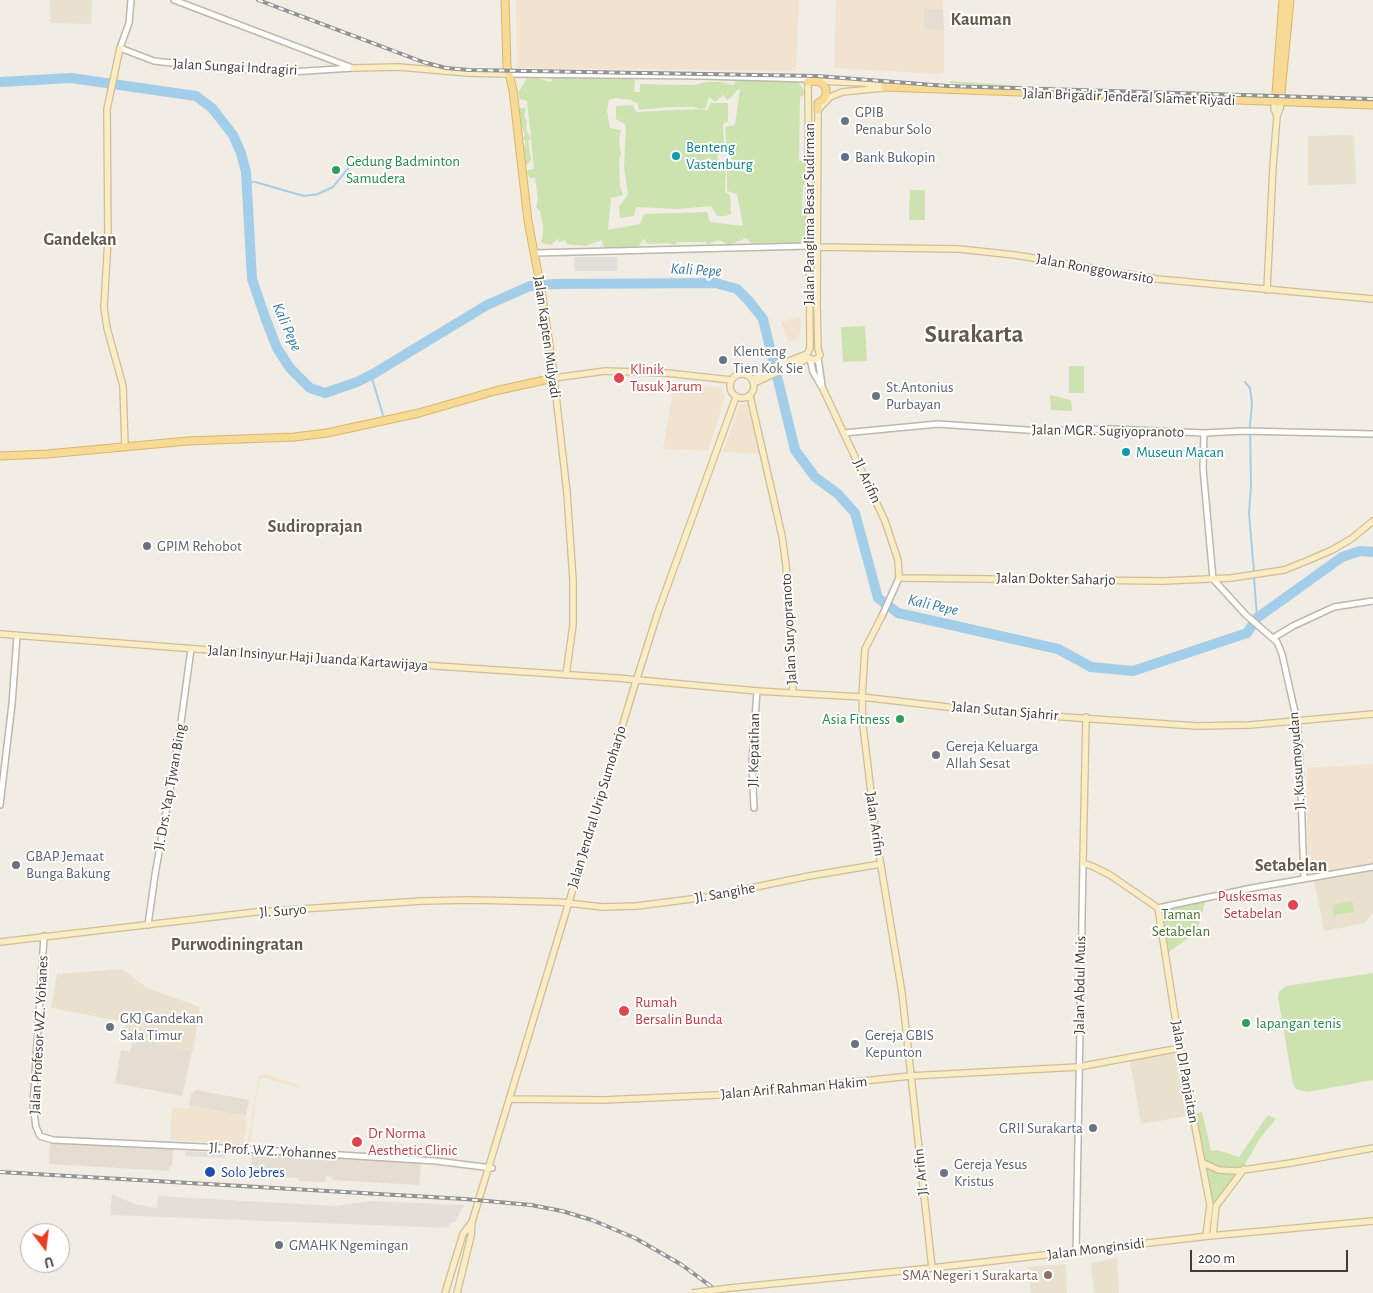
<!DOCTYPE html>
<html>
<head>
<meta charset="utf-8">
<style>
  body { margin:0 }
  #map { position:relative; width:1373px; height:1293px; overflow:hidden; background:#f1ece4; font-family:"Alegreya Sans",sans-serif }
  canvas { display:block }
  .north { position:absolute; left:20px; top:1223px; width:50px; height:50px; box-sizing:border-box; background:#fff; border:1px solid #b3b1ae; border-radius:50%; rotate:165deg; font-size:14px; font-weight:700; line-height:20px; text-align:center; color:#423c34 }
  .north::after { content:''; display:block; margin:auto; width:18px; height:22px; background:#eb3c21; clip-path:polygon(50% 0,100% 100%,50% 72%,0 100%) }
  .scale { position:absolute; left:1190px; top:1250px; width:158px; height:22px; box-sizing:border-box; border:2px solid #423c34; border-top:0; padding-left:6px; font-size:15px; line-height:18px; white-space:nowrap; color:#423c34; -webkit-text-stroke:4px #fff; paint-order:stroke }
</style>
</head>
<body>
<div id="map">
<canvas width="1373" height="1293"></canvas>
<div class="north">U</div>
<div class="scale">200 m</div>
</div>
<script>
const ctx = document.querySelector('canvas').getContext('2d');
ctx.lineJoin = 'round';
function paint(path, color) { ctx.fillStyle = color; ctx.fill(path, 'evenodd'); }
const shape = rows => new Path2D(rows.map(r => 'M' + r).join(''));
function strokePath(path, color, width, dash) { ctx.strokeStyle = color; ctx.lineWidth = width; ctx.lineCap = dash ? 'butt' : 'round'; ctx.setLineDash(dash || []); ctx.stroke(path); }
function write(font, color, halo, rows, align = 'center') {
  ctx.font = font + ' "Alegreya Sans",sans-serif'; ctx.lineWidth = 4; ctx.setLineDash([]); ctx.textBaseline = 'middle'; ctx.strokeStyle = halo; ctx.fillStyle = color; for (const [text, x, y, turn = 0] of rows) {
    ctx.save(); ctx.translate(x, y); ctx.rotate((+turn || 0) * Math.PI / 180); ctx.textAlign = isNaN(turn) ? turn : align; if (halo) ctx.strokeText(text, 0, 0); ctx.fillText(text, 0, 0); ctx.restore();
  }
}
paint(shape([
  [924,8,943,9,944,30,924,30],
  [137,1038,192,1051,182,1096,115,1083,121,1050,130,1052,132,1043,136,1044],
  [196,1090,249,1100,246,1116,189,1105,191,1094],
  [50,1142,173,1148,172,1166,169,1166,169,1171,49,1164],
  [252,1152,421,1164,419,1185,332,1180,332,1177,326,1176,325,1182,299,1181,298,1178,250,1176]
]), '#e4ded2');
paint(shape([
  [516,0,799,0,796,71,518,68,517,66],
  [836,0,943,0,943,9,924,8,924,29,944,30,944,72,939,74,834,68],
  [799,317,801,322,799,340,788,342,781,322],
  [675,381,721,388,725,397,708,451,663,449],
  [749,403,760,454,723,452,739,405],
  [1373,764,1373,863,1313,872,1308,869,1307,768],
  [265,1074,299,1085,299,1088,263,1078,260,1079,256,1098,250,1145,247,1145,259,1076],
  [190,1105,245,1116,244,1120,247,1122,244,1142,240,1147,238,1144,170,1140,172,1107,189,1109]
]), '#f2e3d0');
paint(shape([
  [112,1194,135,1204,157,1208,158,1196,335,1206,371,1201,464,1205,455,1222,451,1222,448,1228,110,1215]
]), '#e3ded9');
paint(shape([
  [50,0,92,0,91,24,51,23],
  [1354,135,1356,184,1308,185,1308,136],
  [1373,870,1373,913,1365,923,1324,931,1314,880],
  [122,969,147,988,200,1007,193,1051,123,1034,126,1022,51,1008,57,974],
  [1175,1053,1186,1116,1141,1124,1130,1061],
  [1117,1258,1119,1293,1094,1293,1091,1263],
  [1066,1264,1067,1293,1031,1293,1027,1267]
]), '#e9e1ce');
paint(shape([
  [534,74,538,78,549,82,552,81,552,74,628,77,633,78,635,81,634,92,640,92,640,84,694,85,706,82,720,82,734,85,736,80,750,81,751,79,776,77,781,81,791,79,799,83,805,92,804,95,800,97,799,161,803,160,810,165,812,172,812,181,803,185,802,206,806,207,812,217,807,237,800,244,765,245,761,243,752,244,746,238,730,245,718,240,708,244,705,242,678,242,674,245,667,243,648,244,644,239,637,248,626,249,616,248,609,250,603,246,602,240,585,246,567,244,565,240,560,242,557,239,551,245,542,243,541,241,543,235,543,226,540,211,536,207,538,200,535,178,530,178,527,173,528,170,534,169,531,139,528,140,531,160,527,165,523,159,523,150,526,142,523,139,525,134,519,121,521,117,519,110,520,108,524,108,526,110,524,115,527,122,526,130,531,138,527,101,520,99,518,93,527,78,527,75],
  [740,89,735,125,725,127,727,152,730,154,732,160,732,162,727,166,727,191,737,194,743,226,710,222,707,212,644,214,640,224,608,230,611,198,623,195,620,186,619,159,621,155,619,140,621,130,610,128,607,111,609,100,615,98,631,100,638,104,639,110,668,107,694,107,700,109,636,112,633,105,616,106,616,119,626,125,624,167,628,195,619,206,620,218,634,216,636,207,678,209,711,206,717,216,725,216,731,214,730,195,725,192,726,166,720,165,717,157,719,153,725,152,723,127,724,123,728,122,728,103,711,103,707,110,700,109,706,108,709,97,715,102,723,95,727,100,731,98,736,91],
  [950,81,1050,88,1050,89,950,83],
  [910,190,925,190,925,220,909,220],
  [865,326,867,361,843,362,841,327],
  [1069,366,1084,366,1084,393,1069,393],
  [1050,395,1071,400,1072,411,1051,410],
  [1206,899,1197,932,1166,954,1160,909],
  [1352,901,1354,912,1334,915,1332,905],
  [1373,973,1373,1080,1307,1092,1296,1089,1293,1084,1278,997,1279,992,1286,986],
  [1202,1112,1211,1151,1217,1150,1239,1157,1268,1115,1276,1119,1260,1138,1243,1168,1220,1168,1204,1162,1194,1114],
  [1204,1165,1243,1170,1214,1207,1212,1207]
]), '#cce3af');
paint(shape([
  [574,257,618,257,617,271,574,271],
  [185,1151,225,1153,225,1158,185,1156]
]), '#e1dfdc');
strokePath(shape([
  [246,172,248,181,253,182],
  [255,182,304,196,318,194,333,187,357,157],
  [371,375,383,415],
  [1245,382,1250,388,1252,403,1250,425,1251,485,1249,513,1254,572],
  [1254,577,1257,618]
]), '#a3ceea', 2);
strokePath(shape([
  [0,82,71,78,196,96,212,108,233,135,241,153,246,172,252,279,266,320,277,348,290,368,310,388,325,393,357,382,373,374,487,305,530,286,555,284,716,283,737,289,749,301,763,319,795,450,815,477,838,494,855,513,878,598,898,613,1058,649,1091,667,1133,671,1247,633,1257,618,1342,557,1360,551,1373,552]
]), '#a3ceea', 10);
const tertiary = shape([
  [131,0,129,23,120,48,154,61,207,67,291,72,353,68],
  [174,0,350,67],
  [509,74,702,76,808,79],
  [534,253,809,246],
  [818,358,822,385],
  [810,359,813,372,823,389],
  [844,433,938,424,1041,431,1110,429,1204,433,1244,431,1373,434],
  [1204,433,1203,468,1213,579,1246,615,1277,642,1282,654,1288,681,1297,721,1300,765,1304,879],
  [882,616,899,578],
  [1273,638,1293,626,1334,607,1373,601],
  [0,805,12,704,17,636],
  [754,808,752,763,757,691],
  [1158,908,1252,888,1373,867],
  [148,925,155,875,178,744,191,649],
  [44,936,33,1106,36,1127,40,1136,53,1140,245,1149,436,1161,492,1168],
  [1076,1252,1083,863]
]);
const secondary = shape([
  [120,48,107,109,108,239,104,307,107,328,123,386,125,447],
  [353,68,399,67,468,73,509,74],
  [818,81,865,83,885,87],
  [1277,116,1280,109,1281,93],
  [817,247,959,249,1015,255,1157,279,1373,299],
  [1267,290,1273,167,1277,116,1274,109,1275,98],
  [809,358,814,360,818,358,820,355,818,349,817,303,818,110,830,97,842,92,883,88],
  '730 386a12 12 0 1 1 24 0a12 12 0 1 1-24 0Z',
  [752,380,771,368,807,354,810,348,808,79],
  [754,383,809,358],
  [823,389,885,521,898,560,899,578,1163,581,1231,578,1284,570,1309,560,1332,550,1351,539,1373,521],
  [750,396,782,536,786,565,793,692],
  [882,616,865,649,862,697,863,726,877,842,902,993,932,1268],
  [0,634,301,657,617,678,757,691,862,697,990,712,1197,726,1250,725,1373,714],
  [566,675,573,625,573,580,567,493,554,378,605,371,667,373,731,380],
  [1086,717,1083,863,1094,867,1110,875,1158,908,1180,1048,1210,1205,1206,1236],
  [0,942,256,912,422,901,472,900,559,902,602,907,637,906,707,897,809,876,881,864],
  [509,1099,603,1100,741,1094,910,1076,1078,1067,1180,1048],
  [1203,1163,1219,1170,1236,1171,1291,1163,1373,1148],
  [1213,1235,1216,1206,1244,1169],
  [730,1288,932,1268,1209,1236,1373,1221],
  [445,1293,463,1234,472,1222],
  [457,1293,471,1236,472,1222,632,694,658,612,736,397]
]);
const primary = shape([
  [808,82,818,81,823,84,826,89,826,95,823,100,818,103,818,110],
  [885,87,1373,105],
  [1276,93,1283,0],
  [1281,93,1290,0],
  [0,456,47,454,188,441,294,437,327,433,419,413,495,391,554,378,541,289,528,221,513,90,507,66,505,0]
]);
strokePath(tertiary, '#beb7aa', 8);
strokePath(secondary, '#cebe96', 8);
strokePath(primary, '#dab668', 9);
strokePath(tertiary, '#fff', 5);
strokePath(secondary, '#faecc4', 5.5);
strokePath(primary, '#f7da96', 7);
const rail = shape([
  [258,0,423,62,446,68,469,70,817,76,947,86,1373,99],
  [0,1172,465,1199,531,1205,562,1211,592,1220,635,1238,682,1265,720,1293]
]);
strokePath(rail, '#939393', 4);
strokePath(rail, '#fff', 2, [5.5]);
const secondaryBridge = shape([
  [692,1293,730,1288]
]);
strokePath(secondaryBridge, '#cebe96', 8, []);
strokePath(secondaryBridge, '#faecc4', 5.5);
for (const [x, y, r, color] of [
  [845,121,5,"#6b7280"],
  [676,156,5,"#0f9aa8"],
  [845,157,5,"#5c6f8a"],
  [336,170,5,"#2e9e5b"],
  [723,360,5,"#6b7280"],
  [619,378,6,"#e0444e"],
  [876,396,5,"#6b7280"],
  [1126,452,5,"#0f9aa8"],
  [147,546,5,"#6b7280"],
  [900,719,5,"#2e9e5b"],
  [936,755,5,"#6b7280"],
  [16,865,5,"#6b7280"],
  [1293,905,6,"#e0444e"],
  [624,1011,6,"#e0444e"],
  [1246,1023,5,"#2e9e5b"],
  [110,1027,5,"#6b7280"],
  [855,1044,5,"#6b7280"],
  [1093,1128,5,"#6b7280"],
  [357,1142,6,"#e0444e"],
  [210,1172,6,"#1a4fb4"],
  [944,1173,5,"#6b7280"],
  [279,1245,5,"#6b7280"],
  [1048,1275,5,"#8d6e63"]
]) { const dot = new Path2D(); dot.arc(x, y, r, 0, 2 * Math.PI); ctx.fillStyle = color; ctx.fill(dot); strokePath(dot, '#fff', 2); }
write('15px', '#423c34', '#fff', [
  ["Jalan Sungai Indragiri",235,67,3],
  ["Jalan Brigadir Jenderal Slamet Riyadi",1129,97,2],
  ["Jalan Panglima Besar Sudirman",809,214,-90],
  ["Jalan Ronggowarsito",1095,269,10],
  ["Jalan Kapten Mulyadi",547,337,82],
  ["Jalan MGR. Sugiyopranoto",1108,431,1],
  ["Jl. Arifin",867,481,65],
  ["Jalan Dokter Saharjo",1056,579,1],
  ["Jalan Suryopranoto",789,629,-93],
  ["Jalan Insinyur Haji Juanda Kartawijaya",318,658,4],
  ["Jalan Sutan Sjahrir",1005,711,5],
  ["Jl. Kepatihan",754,750,-89],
  ["Jl. Kusumoyudan",1297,761,-94],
  ["Jl. Drs. Yap Tjwan Bing",170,787,-80],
  ["Jalan Jendral Urip Sumoharjo",597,807,-73],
  ["Jalan Arifin",875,824,82],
  ["Jl. Sangihe",725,893,-10],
  ["Jl. Suryo",283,911,-4],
  ["Jalan Abdul Muis",1080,985,-89],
  ["Jalan Profesor WZ. Yohanes",39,1035,-87],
  ["Jalan DI Panjaitan",1185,1072,80],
  ["Jalan Arif Rahman Hakim",794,1088,-5],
  ["Jl. Prof. WZ. Yohannes",273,1151,3],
  ["Jl. Arifin",921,1172,-96],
  ["Jalan Monginsidi",1096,1249,-7]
]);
write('15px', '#5b616d', '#fff', [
  ["GPIB",855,112],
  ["Penabur Solo",855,129],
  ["Klenteng",733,351],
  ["Tien Kok Sie",733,368],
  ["St.Antonius",886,387],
  ["Purbayan",886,404],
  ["GPIM Rehobot",157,546],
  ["Gereja Keluarga",946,746],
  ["Allah Sesat",946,763],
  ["GBAP Jemaat",26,856],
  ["Bunga Bakung",26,873],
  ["GKJ Gandekan",120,1018],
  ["Sala Timur",120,1035],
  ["Gereja GBIS",865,1035],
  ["Kepunton",865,1052],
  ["GRII Surakarta",1083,1128,"right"],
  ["Gereja Yesus",954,1164],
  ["Kristus",954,1181],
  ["GMAHK Ngemingan",289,1245]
], 'left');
write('15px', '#0d838f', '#fff', [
  ["Benteng",686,147],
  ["Vastenburg",686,164],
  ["Museun Macan",1136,452]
], 'left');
write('15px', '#4e5e75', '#fff', [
  ["Bank Bukopin",855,157]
], 'left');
write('15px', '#27864d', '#fff', [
  ["Gedung Badminton",346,161],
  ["Samudera",346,178],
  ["Asia Fitness",890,719,"right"],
  ["lapangan tenis",1256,1023]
], 'left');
write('15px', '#be3a42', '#fff', [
  ["Klinik",630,369],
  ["Tusuk Jarum",630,386],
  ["Puskesmas",1282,896,"right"],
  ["Setabelan",1282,913,"right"],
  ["Rumah",635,1002],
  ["Bersalin Bunda",635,1019],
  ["Dr Norma",368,1133],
  ["Aesthetic Clinic",368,1150]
], 'left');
write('15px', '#476f2c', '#fff', [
  ["Taman",1181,914],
  ["Setabelan",1181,931]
]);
write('15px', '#164399', '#fff', [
  ["Solo Jebres",221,1172]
], 'left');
write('15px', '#785e54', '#fff', [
  ["SMA Negeri 1 Surakarta",1038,1275]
], 'right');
write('italic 16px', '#3678a6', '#fff', [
  ["Kali Pepe",696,270,3],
  ["Kali Pepe",287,327,66],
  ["Kali Pepe",933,605,13]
]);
write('bold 18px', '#645a4c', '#fff', [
  ["Kauman",981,20],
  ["Gandekan",80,240],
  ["Sudiroprajan",315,527],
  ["Setabelan",1291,866],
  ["Purwodiningratan",237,945]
]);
write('bold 25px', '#645a4c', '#fff', [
  ["Surakarta",974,334]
]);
</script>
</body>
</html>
